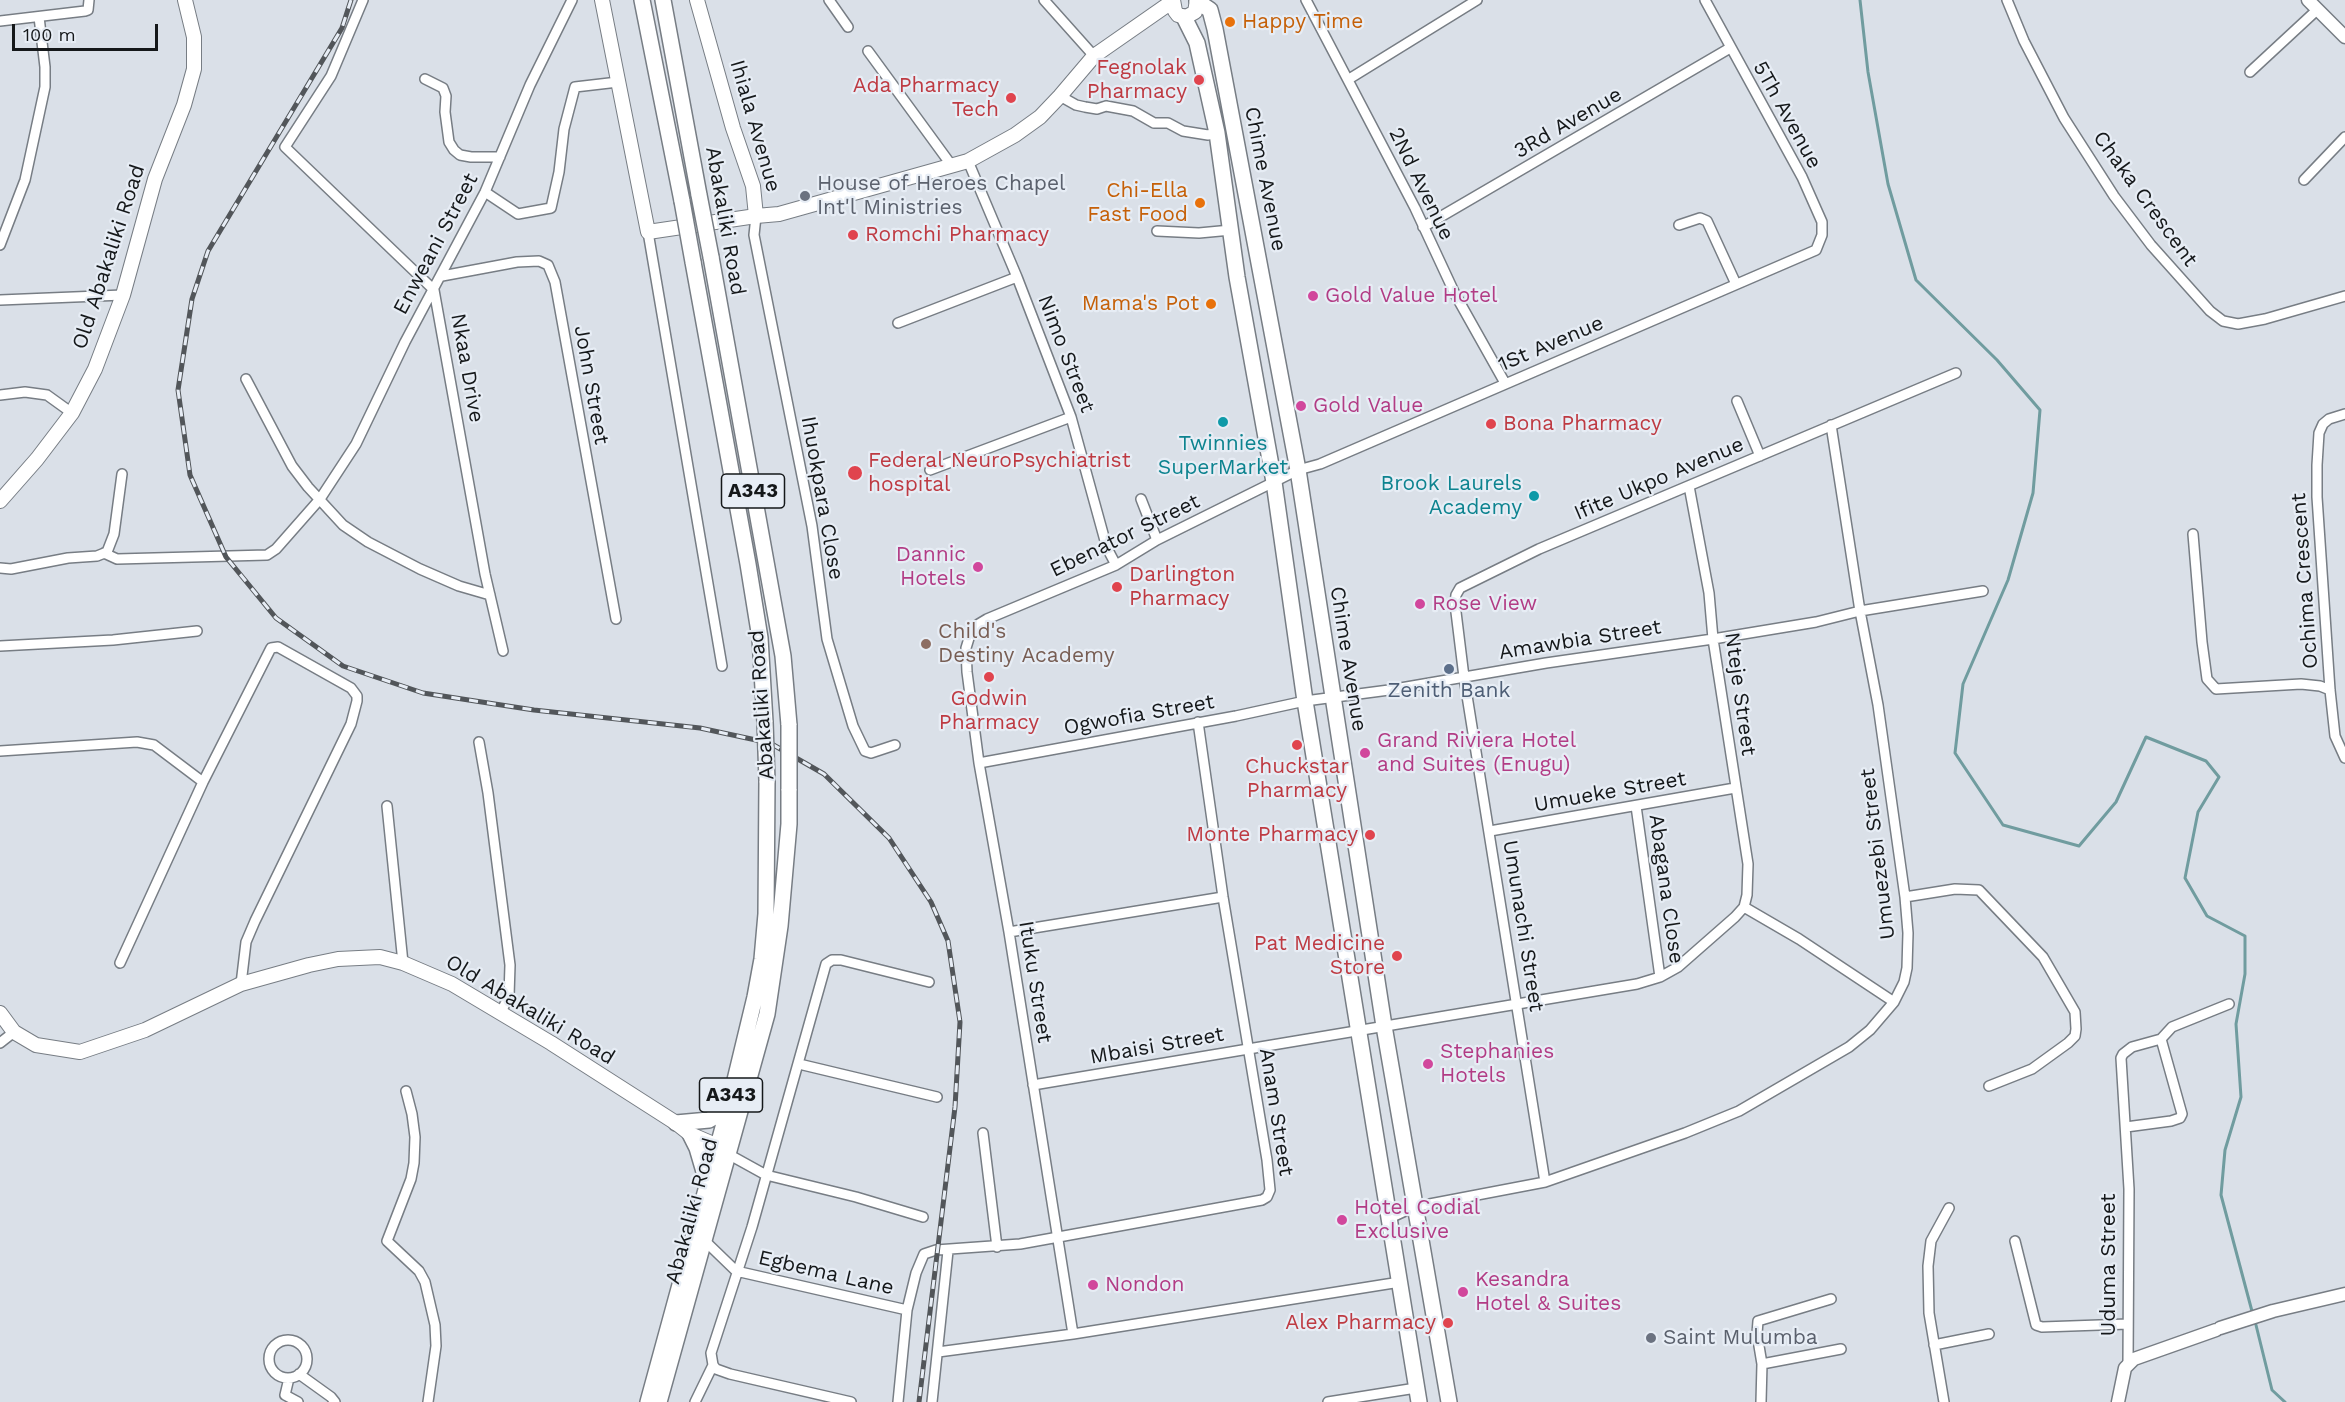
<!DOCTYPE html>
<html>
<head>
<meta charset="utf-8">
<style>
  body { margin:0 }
  #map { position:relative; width:2345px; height:1402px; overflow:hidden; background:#dae0e8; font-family:"Work Sans",sans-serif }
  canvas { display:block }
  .scale { position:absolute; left:12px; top:24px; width:146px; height:27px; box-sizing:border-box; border:3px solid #15181a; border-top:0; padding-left:8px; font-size:18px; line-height:21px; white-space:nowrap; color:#15181a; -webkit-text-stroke:4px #e7edf5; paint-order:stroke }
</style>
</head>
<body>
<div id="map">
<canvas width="2345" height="1402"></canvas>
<div class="scale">100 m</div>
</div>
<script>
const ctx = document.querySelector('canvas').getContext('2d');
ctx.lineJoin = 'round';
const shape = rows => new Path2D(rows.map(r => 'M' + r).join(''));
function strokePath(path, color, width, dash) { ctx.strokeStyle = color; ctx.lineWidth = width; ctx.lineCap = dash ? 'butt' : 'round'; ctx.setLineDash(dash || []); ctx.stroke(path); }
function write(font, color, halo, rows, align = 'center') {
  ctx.font = font + ' "Work Sans",sans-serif'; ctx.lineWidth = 4.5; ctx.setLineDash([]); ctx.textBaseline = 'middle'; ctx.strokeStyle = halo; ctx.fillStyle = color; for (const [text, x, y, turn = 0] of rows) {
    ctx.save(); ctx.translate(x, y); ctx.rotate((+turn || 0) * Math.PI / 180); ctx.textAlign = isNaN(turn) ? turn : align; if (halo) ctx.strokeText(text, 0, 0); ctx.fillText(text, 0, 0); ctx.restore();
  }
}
strokePath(shape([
  [1860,0,1868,72,1888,184,1916,280,1997,360,2040,410,2033,493,2008,580,1963,684,1955,753,2003,825,2079,846,2116,802,2146,737,2206,761,2219,777,2198,812,2185,878,2207,916,2245,936,2245,974,2236,1024,2241,1097,2225,1150,2221,1195,2253,1315],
  [2255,1321,2272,1390,2285,1402]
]), '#709c9f', 3);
const minor = shape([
  [363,0,331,76,285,147,434,290,485,574,503,651],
  [829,0,848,27],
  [1044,0,1094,56],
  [1306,0,1415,208,1455,294,1505,383],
  [2007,0,2024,41,2064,118,2114,196,2151,245,2210,311,2223,321,2238,324,2265,319,2345,296],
  [0,21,85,11,88,10,89,0],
  [868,51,952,166],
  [2250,72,2318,9],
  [425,79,443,88,446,96,445,112,449,142,454,150,460,155,471,157,500,157],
  [1349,79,1477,0],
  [1060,96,1076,105,1085,107,1097,109,1106,106,1133,111,1154,123,1168,123,1183,131,1208,135,1217,133],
  [968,161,1017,277,1071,417,1107,548,1116,565],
  [2304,180,2345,137],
  [485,192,518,214,551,208,559,172,564,129,575,87,618,82],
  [756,216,754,235,812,526,827,639,853,726,865,751,871,753,895,745],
  [1679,225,1700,218,1707,221,1736,284],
  [1423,227,1730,48],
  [1157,231,1199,233,1231,230],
  [648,232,722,666],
  [0,245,25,180,45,87,45,67,39,17],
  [442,276,517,262,539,261,548,265,555,282,616,619],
  [0,300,123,295],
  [898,323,1017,277],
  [246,379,292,466,308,487,343,525,368,542,420,569,459,586,490,595],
  [0,395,25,392,47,395,72,413],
  [1737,401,1760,456],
  [2345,414,2329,419,2323,424,2319,433,2317,465,2317,497,2330,690,2335,736,2345,758],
  [930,470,1071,417],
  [1141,499,1157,540],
  [2193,534,2202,642,2207,679,2216,689,2301,684,2320,686,2330,690],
  [104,553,117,559,267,555,276,549,320,499,356,444,405,342,485,192,530,85,572,0],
  [0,568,11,569,68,558,97,556,107,552,114,534,122,474],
  [0,646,113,640,197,631],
  [479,742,488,793,510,965,509,996,501,1012],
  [0,751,137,742,154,745,203,782,271,648,278,647,351,688,357,696,357,701,351,724,255,921,246,942,241,984],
  [979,763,1236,716,1305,701,1389,690,1546,663,1713,639,1816,622,1860,611,1983,591],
  [387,806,403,963],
  [1636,806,1660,977],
  [1490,831,1735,788],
  [1905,897,1955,889,1979,890,2043,957,2075,1012,2076,1029,2075,1036,2068,1043,2032,1069,1989,1086],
  [1744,907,1799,939,1894,1002],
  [1009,932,1223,897],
  [120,963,203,782],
  [0,1043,14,1032],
  [799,1064,937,1097],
  [1033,1085,1637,984,1660,977,1678,967,1735,917,1744,907,1747,895,1748,864,1713,639,1709,593,1689,486],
  [406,1091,412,1114,415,1137,414,1163,411,1179,387,1241,419,1271,425,1282,435,1325,436,1346,428,1402],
  [2126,1127,2171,1121,2180,1118,2182,1114,2161,1039],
  [983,1133,997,1247],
  [728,1154,766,1175,856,1197,923,1217],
  [1545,1182,1464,677,1455,604,1456,595,1460,588,1539,549,1956,373],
  [1390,1218,1414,1207,1545,1182,1685,1133,1739,1111,1849,1047,1870,1030,1894,1002,1904,982,1907,968,1908,933,1905,897,1878,705,1860,611,1831,425],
  [705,1241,736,1271,907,1310],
  [2015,1241,2036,1325,2042,1327,2128,1324],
  [1073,1334,1009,932,979,763,967,672,966,648,970,635,977,625,987,619,1116,565,1157,540,1298,470,1320,464,1816,250,1822,235,1822,222,1802,177,1705,0],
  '269 1359a19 19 0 1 1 38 0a19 19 0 1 1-38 0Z',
  [1934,1345,1989,1334],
  [938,1352,1073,1334,1400,1282],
  [1762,1364,1841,1349],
  [2128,1364,2129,1189,2121,1058,2123,1054,2132,1047,2161,1039,2172,1027,2229,1004],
  [299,1374,331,1397,335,1402],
  [289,1378,285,1395,298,1402],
  [695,1402,713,1365],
  [851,1402,730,1374,716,1369,713,1365,711,1353,752,1227,826,964,832,960,841,960,929,982],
  [898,1402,907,1310,916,1273,924,1254,936,1250,1020,1244,1262,1200,1267,1197,1270,1190,1267,1160,1223,897,1198,722],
  [932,1402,948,1251],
  [1328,1402,1416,1388],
  [1761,1402,1762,1364,1757,1334,1758,1321,1831,1299],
  [1944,1402,1929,1313,1928,1266,1931,1241,1949,1208]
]);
const tertiary = shape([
  [2308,0,2345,37],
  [2220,1328,2273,1311,2345,1294],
  [2118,1402,2125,1368,2134,1359,2216,1330]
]);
const secondary = shape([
  [602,0,648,232,756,216,779,214,968,161,1015,135,1040,117,1060,96,1094,56,1173,1],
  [697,0,733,128,753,186,756,216],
  [1173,0,1175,11,1178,15,1186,17,1195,12,1197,0],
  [0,501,37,459,72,413,95,369,123,295,155,179,184,105,194,69,194,37,185,0],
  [0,1013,14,1032,36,1045,80,1052,145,1030,241,984,309,965,338,959,380,957,403,963,452,984,551,1043,676,1123,690,1134,718,1146,726,1152]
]);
const primary = shape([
  [1197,1,1210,10,1215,29,1298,470,1384,1026,1449,1402],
  [1184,17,1197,43,1217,133,1237,277,1274,482,1305,701,1419,1402]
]);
const trunk = shape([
  [642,0,682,201],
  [663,0,699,195],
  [711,257,783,656,789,725],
  [693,262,748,564,760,638,765,722],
  [676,1123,709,1120,728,1109],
  [690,1134,697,1148,707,1182],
  [648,1402,728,1109,755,997,762,959,766,914,767,781],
  [659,1402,767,1014,780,926,789,824,789,789]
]);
strokePath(minor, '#777d84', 12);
strokePath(tertiary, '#777d84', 15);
strokePath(secondary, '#777d84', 16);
strokePath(primary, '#777d84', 18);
strokePath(trunk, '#777d84', 18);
strokePath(minor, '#fff', 9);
strokePath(tertiary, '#fff', 12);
strokePath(secondary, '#fff', 14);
strokePath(primary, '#fff', 15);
strokePath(trunk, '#fff', 15);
const rail = shape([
  [351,0,342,28,208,251,192,299,178,390,190,475,226,557,276,618,343,666,423,693,534,710,700,728,770,743,824,774,889,838,931,902,948,941,960,1022,955,1107,919,1402]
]);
strokePath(rail, '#52565a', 5);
strokePath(rail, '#e7edf5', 3, [9]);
const trunkBridge = shape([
  [699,195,711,257],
  [682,201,693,262],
  [765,722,767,781],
  [789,725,789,789]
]);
strokePath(trunkBridge, '#777d84', 18, []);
strokePath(trunkBridge, '#fff', 15);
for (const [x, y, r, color] of [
  [1230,22,6,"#e8710a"],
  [1199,80,6,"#e0444e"],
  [1011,98,6,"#e0444e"],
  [805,196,6,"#6b7280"],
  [1200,203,6,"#e8710a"],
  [853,235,6,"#e0444e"],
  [1313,296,6,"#d1479c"],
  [1211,304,6,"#e8710a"],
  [1301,406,6,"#d1479c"],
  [1223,422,6,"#0f9aa8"],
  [1491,424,6,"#e0444e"],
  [855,473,8,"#e0444e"],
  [1534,496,6,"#0f9aa8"],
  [978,567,6,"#d1479c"],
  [1117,587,6,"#e0444e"],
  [1420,604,6,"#d1479c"],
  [926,644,6,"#8d6e63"],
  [1449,669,6,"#5c6f8a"],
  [989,677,6,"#e0444e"],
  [1297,745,6,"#e0444e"],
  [1365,753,6,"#d1479c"],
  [1370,835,6,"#e0444e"],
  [1397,956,6,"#e0444e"],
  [1428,1064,6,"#d1479c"],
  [1342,1220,6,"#d1479c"],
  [1093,1285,6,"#d1479c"],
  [1463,1292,6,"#d1479c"],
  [1448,1323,6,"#e0444e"],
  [1651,1338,6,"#6b7280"]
]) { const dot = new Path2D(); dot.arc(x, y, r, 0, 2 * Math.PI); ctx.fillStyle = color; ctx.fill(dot); strokePath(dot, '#e7edf5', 2); }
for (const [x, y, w] of [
  [753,491,63],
  [731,1095,63]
]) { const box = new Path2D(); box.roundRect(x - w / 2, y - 17, w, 34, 4.5); ctx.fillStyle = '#e7edf5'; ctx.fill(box); strokePath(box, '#15181a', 1.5); }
write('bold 20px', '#15181a', null, [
  ["A343",753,491],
  ["A343",731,1095]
]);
write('21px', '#c56008', '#e7edf5', [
  ["Happy Time",1242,22,"left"],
  ["Chi-Ella",1188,191],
  ["Fast Food",1188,215],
  ["Mama's Pot",1199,304]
], 'right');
write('21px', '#be3a42', '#e7edf5', [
  ["Fegnolak",1187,68],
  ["Pharmacy",1187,92],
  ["Ada Pharmacy",999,86],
  ["Tech",999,110],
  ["Romchi Pharmacy",865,235,"left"],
  ["Bona Pharmacy",1503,424,"left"],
  ["Federal NeuroPsychiatrist",868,461,"left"],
  ["hospital",868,485,"left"],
  ["Darlington",1129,575,"left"],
  ["Pharmacy",1129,599,"left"],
  ["Godwin",989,699,"center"],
  ["Pharmacy",989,723,"center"],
  ["Chuckstar",1297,767,"center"],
  ["Pharmacy",1297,791,"center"],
  ["Monte Pharmacy",1358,835],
  ["Pat Medicine",1385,944],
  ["Store",1385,968],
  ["Alex Pharmacy",1436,1323]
], 'right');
write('21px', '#15181a', '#e7edf5', [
  ["5Th Avenue",1787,115,61],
  ["3Rd Avenue",1568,123,-30],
  ["Ihiala Avenue",755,126,74],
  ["Chime Avenue",1265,179,79],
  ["2Nd Avenue",1421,184,64],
  ["Chaka Crescent",2145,199,54],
  ["Abakaliki Road",725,221,80],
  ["Enweani Street",436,244,-62],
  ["Old Abakaliki Road",109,257,-72],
  ["1St Avenue",1551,344,-23],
  ["Nimo Street",1066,354,69],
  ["Nkaa Drive",467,368,80],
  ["John Street",591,385,80],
  ["Ifite Ukpo Avenue",1659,479,-23],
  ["Ihuokpara Close",822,498,80],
  ["Ebenator Street",1125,536,-26],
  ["Ochima Crescent",2305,581,-94],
  ["Amawbia Street",1580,640,-9],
  ["Chime Avenue",1348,659,81],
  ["Nteje Street",1740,694,82],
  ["Abakaliki Road",762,705,-94],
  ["Ogwofia Street",1139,715,-10],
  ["Umueke Street",1610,792,-10],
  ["Umuezebi Street",1878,854,-97],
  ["Abagana Close",1666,889,82],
  ["Umunachi Street",1523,926,81],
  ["Ituku Street",1035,982,81],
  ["Old Abakaliki Road",530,1010,31],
  ["Mbaisi Street",1157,1046,-10],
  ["Anam Street",1276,1112,81],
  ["Abakaliki Road",692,1211,-75],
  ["Uduma Street",2109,1265,-90],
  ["Egbema Lane",826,1273,13]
]);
write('21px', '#5b616d', '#e7edf5', [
  ["House of Heroes Chapel",817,184],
  ["Int'l Ministries",817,208],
  ["Saint Mulumba",1663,1338]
], 'left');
write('21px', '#b23c85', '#e7edf5', [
  ["Gold Value Hotel",1325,296],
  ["Gold Value",1313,406],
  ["Dannic",966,555,"right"],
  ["Hotels",966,579,"right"],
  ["Rose View",1432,604],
  ["Grand Riviera Hotel",1377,741],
  ["and Suites (Enugu)",1377,765],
  ["Stephanies",1440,1052],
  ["Hotels",1440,1076],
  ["Hotel Codial",1354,1208],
  ["Exclusive",1354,1232],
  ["Kesandra",1475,1280],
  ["Hotel & Suites",1475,1304],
  ["Nondon",1105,1285]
], 'left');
write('21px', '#0d838f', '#e7edf5', [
  ["Twinnies",1223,444],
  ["SuperMarket",1223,468],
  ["Brook Laurels",1522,484,"right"],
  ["Academy",1522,508,"right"]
]);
write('21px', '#785e54', '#e7edf5', [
  ["Child's",938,632],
  ["Destiny Academy",938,656]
], 'left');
write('21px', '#4e5e75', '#e7edf5', [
  ["Zenith Bank",1449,691]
]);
</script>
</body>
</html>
